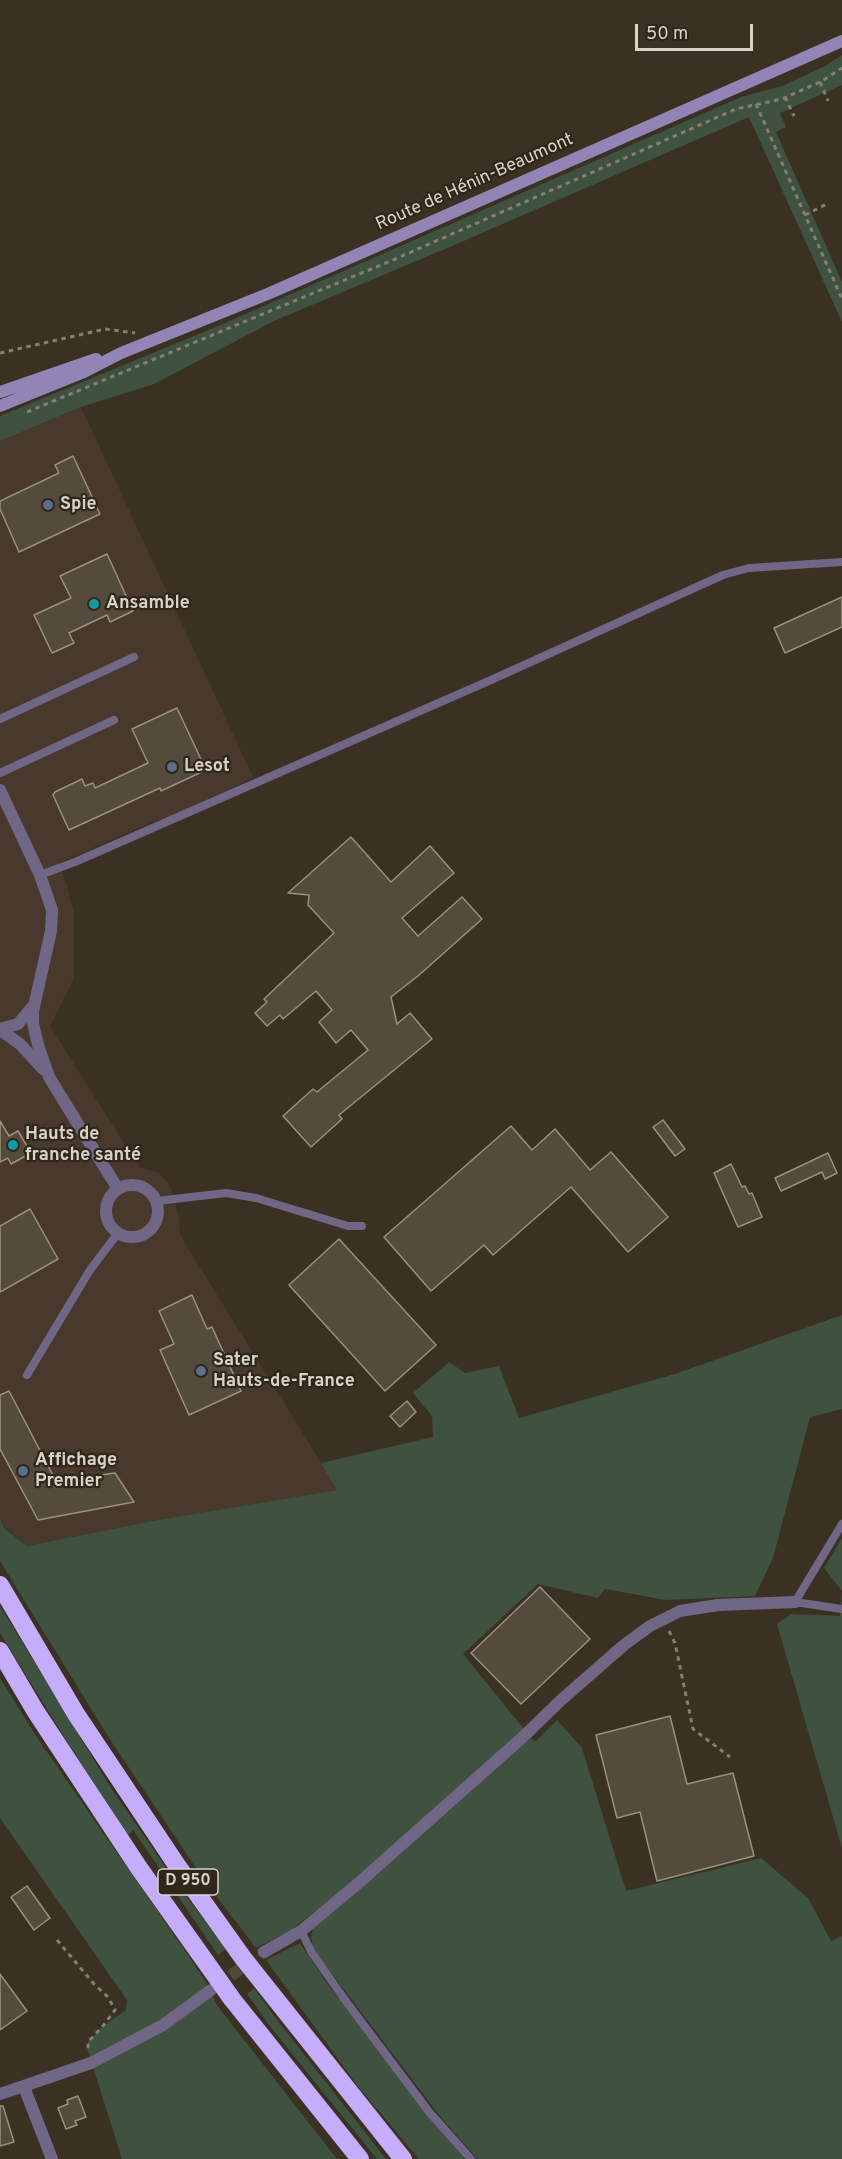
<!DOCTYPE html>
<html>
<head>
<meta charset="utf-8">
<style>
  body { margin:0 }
  #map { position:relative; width:842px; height:2159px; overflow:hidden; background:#3a3123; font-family:Overpass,sans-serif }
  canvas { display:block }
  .scale { position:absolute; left:635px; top:24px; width:118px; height:27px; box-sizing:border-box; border:3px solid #d8d3ca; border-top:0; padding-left:8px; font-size:18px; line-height:21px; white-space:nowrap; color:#d8d3ca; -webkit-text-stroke:4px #2f2719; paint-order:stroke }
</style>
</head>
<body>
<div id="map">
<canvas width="842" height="2159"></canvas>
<div class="scale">50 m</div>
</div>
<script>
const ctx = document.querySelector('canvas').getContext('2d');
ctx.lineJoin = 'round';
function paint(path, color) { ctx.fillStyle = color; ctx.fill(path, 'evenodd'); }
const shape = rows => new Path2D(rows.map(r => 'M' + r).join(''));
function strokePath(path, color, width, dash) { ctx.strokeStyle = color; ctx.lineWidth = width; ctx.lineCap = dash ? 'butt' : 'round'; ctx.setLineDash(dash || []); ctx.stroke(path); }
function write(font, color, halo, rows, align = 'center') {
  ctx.font = font + ' Overpass,sans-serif'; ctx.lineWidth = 4.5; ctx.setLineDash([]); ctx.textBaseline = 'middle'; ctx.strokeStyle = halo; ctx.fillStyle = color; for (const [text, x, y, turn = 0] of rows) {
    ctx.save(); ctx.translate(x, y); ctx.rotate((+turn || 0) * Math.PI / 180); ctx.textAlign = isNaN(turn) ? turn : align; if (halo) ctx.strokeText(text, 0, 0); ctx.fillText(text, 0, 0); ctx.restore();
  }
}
paint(shape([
  [81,407,253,777,186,814,157,820,59,863,67,886,74,914,74,978,50,1026,139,1167,159,1173,168,1183,173,1194,178,1215,180,1235,338,1490,163,1519,27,1546,4,1527,0,1518,0,441]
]), '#49392d');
paint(shape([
  [842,55,842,85,780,113,786,127,776,132,842,282,842,322,749,117,452,246,274,321,154,384,81,407,0,441,0,416,218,326,741,97,782,86,825,66],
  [842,1315,842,1409,810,1417,773,1558,755,1596,666,1600,605,1589,598,1598,538,1584,463,1654,525,1730,373,1866,291,1930,256,1948,204,1880,111,1741,0,1561,0,1518,4,1528,27,1546,163,1519,337,1490,321,1463,433,1437,432,1416,413,1393,449,1362,465,1373,499,1366,519,1418,675,1374],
  [842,1538,842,1591,824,1568],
  [842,1593,842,1848,777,1624,791,1614,840,1616],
  [0,1606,111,1788,180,1888,226,1949,218,1955,133,1830,128,1836,60,1730,0,1633],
  [0,1678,38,1739,188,1955,211,1990,216,2004,337,2159,122,2159,88,2051,88,2042,101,2028,126,2010,127,2000,0,1818],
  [557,1720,582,1748,626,1891,761,1858,808,1898,831,1941,842,1936,842,2159,478,2159,442,2119,314,1950,311,1937,313,1927,375,1877,531,1738,535,1742],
  [300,1943,326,1982,433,2121,465,2159,419,2159,360,2089,266,1960],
  [254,1988,278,2021,386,2159,377,2159,269,2025,247,1994]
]), '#3f5240');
const building = shape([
  [73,456,100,514,19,552,0,509,0,501,59,473,55,465,73,456],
  [107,554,133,611,110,622,107,615,69,633,74,643,52,653,34,615,71,598,60,576,107,554],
  [842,597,842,627,785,653,774,628,842,597],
  [177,708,206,770,161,791,160,788,69,830,53,795,55,792,82,779,85,786,93,783,95,788,148,763,132,729,177,708],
  [351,837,391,882,430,846,454,873,402,918,418,936,462,897,482,919,418,976,391,997,397,1024,410,1013,432,1039,339,1115,342,1119,311,1147,283,1116,313,1089,317,1092,368,1050,351,1030,336,1043,319,1022,332,1010,316,991,283,1019,280,1015,267,1026,255,1013,267,1002,264,999,334,933,308,905,309,895,288,893,351,837],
  [663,1120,685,1149,675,1156,653,1127,663,1120],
  [0,1121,9,1136,18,1131,31,1153,11,1164,8,1158,0,1162,0,1121],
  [511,1126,532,1150,555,1129,590,1170,611,1152,668,1217,628,1252,571,1187,493,1255,484,1245,431,1291,384,1237,511,1126],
  [828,1153,837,1173,825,1179,822,1172,781,1191,775,1178,828,1153],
  [731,1164,742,1187,745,1186,749,1194,752,1193,762,1217,738,1227,714,1173,731,1164],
  [30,1209,58,1259,0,1292,0,1226,30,1209],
  [339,1239,436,1345,385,1391,289,1285,339,1239],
  [192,1295,207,1329,212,1327,241,1391,189,1415,160,1350,174,1344,159,1311,192,1295],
  [9,1391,56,1481,115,1473,134,1502,38,1520,0,1449,0,1395,9,1391],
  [407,1401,416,1412,400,1427,390,1416,407,1401],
  [540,1587,590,1639,521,1704,471,1653,540,1587],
  [670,1716,687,1784,733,1773,754,1856,657,1881,640,1812,617,1818,596,1735,670,1716],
  [27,1886,50,1918,34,1930,11,1897,27,1886],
  [0,1974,27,2011,0,2030,0,1974],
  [78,2096,86,2117,75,2121,77,2125,66,2129,58,2108,68,2104,67,2100,78,2096],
  [0,2106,3,2106,14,2142,0,2146,0,2106]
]);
paint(building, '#544b3c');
strokePath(building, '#9a9080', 1.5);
strokePath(shape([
  [216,1986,264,1952]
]), '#52493c', 12, [12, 6]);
strokePath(shape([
  [820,82,828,101],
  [785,97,794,116],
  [756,104,842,299],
  [805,215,829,203],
  [0,353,105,329,135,333],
  [27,412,393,260,736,109,782,99,822,81,842,68],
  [669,1631,675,1643,693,1729,730,1757],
  [57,1940,94,1984,108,1997,115,2010,103,2026,88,2042,88,2049]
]), '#857e72', 3, [4.5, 4.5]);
strokePath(shape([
  [0,719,134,657],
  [0,773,114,720],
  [40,875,75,862,491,680,723,575,749,568,842,562],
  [157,1201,226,1193,256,1198,348,1226,362,1226],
  [27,1375,90,1270,118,1233],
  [842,1524,795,1602,842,1609],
  [301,1931,312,1953,345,2000,430,2113,471,2159]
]), '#706787', 8);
strokePath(shape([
  [0,790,40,875,52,910,51,931,33,1011,33,1023,38,1045,49,1077,118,1189],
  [0,1029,18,1024,33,1006],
  [0,1030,20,1044,43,1069],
  '106 1211a26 26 0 1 1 52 0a26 26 0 1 1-52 0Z',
  [264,1952,301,1931,361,1881,523,1737,560,1701,624,1645,650,1626,680,1611,718,1605,795,1602],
  [24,2087,52,2159],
  [0,2094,91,2063,163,2025,211,1990]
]), '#706787', 12);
strokePath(shape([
  [0,392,96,359],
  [0,406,84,372,121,353,270,293,842,41]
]), '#9384b6', 12);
strokePath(shape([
  [0,1585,76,1714,176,1864,243,1958,403,2159],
  [0,1651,36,1712,139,1868,232,1999,360,2159]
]), '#c6adfc', 18);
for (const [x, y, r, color] of [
  [48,505,6,"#5c6f8a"],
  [94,604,6,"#0f9aa8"],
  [172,767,6,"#5c6f8a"],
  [13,1145,6,"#0f9aa8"],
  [201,1371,6,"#5c6f8a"],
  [23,1471,6,"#5c6f8a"]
]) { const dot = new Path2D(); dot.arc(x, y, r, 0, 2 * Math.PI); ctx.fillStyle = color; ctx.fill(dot); strokePath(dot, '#2f2719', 2); }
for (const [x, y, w] of [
  [188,1882,60]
]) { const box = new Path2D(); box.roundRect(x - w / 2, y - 13, w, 26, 4.5); ctx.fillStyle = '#2f2719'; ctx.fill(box); strokePath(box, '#d8d3ca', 1.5); }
write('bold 16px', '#d8d3ca', null, [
  ["D 950",188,1882]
]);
write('18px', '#d8d3ca', '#2f2719', [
  ["Route de Hénin-Beaumont",475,183,-24]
]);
write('bold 18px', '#d8d3ca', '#2f2719', [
  ["Spie",60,505],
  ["Ansamble",106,604],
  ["Lesot",184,767],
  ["Hauts de",25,1135],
  ["franche santé",25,1156],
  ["Sater",213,1361],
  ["Hauts-de-France",213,1382],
  ["Affichage",35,1461],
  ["Premier",35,1482]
], 'left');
</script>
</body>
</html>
